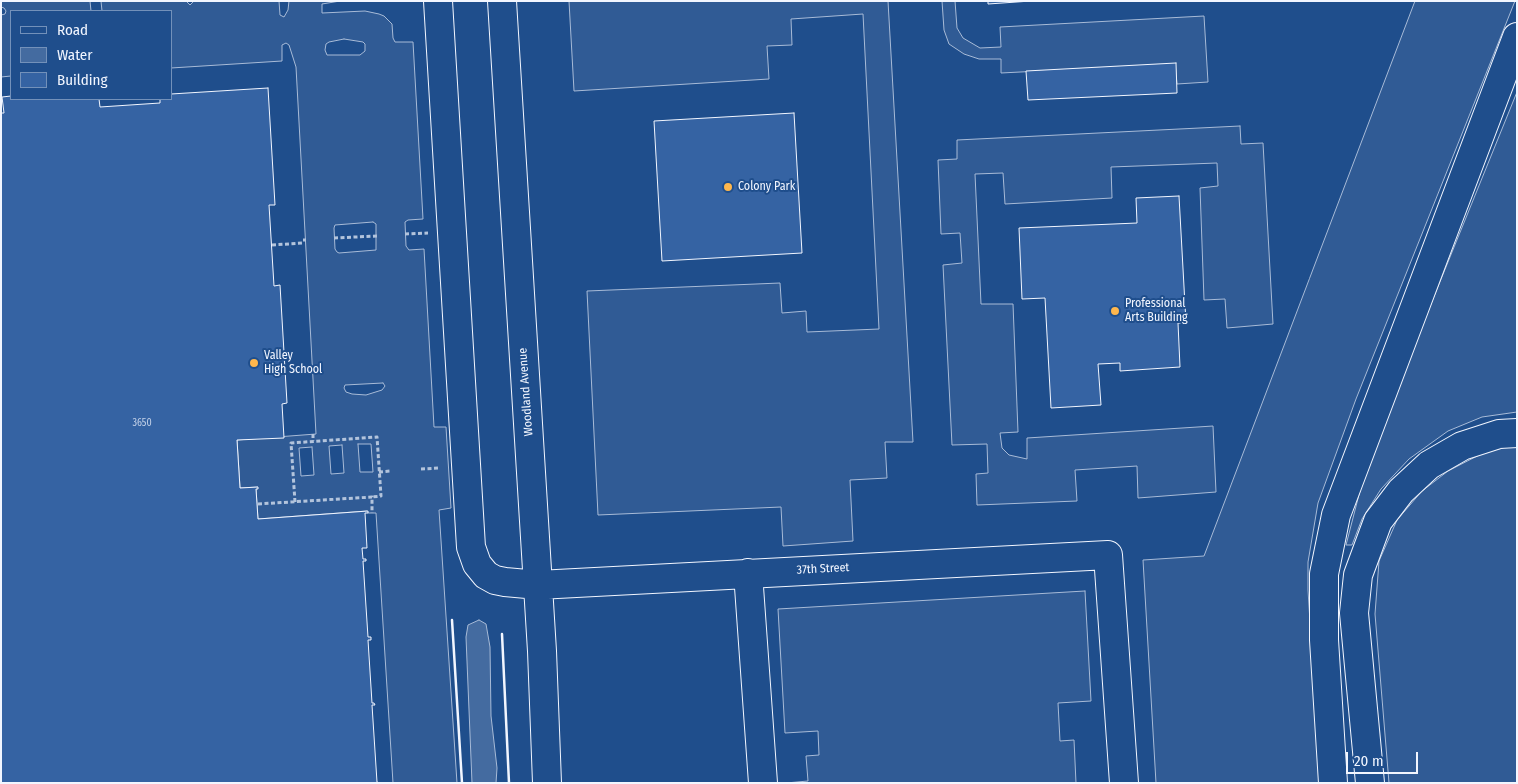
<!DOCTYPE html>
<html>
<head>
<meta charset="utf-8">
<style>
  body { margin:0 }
  #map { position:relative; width:1518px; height:784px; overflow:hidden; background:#1f4e8c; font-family:"Fira Sans Condensed",sans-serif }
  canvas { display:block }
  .frame { position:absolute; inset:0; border:2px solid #f2f6ff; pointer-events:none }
  .legend { position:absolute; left:10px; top:10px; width:162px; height:90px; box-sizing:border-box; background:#1f4e8c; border:1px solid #7391ba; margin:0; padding:6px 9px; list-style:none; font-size:15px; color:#f2f6ff }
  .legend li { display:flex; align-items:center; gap:10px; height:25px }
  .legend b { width:25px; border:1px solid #7391ba }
  .scale { position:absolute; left:1346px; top:752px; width:72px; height:22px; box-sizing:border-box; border:2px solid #f2f6ff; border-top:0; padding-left:6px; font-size:15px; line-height:18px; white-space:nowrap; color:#f2f6ff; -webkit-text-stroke:4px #1f4e8c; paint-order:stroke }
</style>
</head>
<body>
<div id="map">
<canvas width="1518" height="784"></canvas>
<div class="frame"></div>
<ul class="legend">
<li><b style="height:6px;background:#1f4e8c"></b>Road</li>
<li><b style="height:14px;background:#446ba0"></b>Water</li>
<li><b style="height:14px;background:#3563a3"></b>Building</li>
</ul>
<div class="scale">20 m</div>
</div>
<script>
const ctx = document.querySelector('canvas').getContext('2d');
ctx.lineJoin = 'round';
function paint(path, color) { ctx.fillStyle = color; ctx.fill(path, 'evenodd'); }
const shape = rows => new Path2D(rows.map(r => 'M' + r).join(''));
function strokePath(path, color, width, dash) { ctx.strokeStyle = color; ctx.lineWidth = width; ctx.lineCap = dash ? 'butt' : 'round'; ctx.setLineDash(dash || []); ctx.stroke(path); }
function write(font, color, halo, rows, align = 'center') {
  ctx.font = font + ' "Fira Sans Condensed",sans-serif'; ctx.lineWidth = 4; ctx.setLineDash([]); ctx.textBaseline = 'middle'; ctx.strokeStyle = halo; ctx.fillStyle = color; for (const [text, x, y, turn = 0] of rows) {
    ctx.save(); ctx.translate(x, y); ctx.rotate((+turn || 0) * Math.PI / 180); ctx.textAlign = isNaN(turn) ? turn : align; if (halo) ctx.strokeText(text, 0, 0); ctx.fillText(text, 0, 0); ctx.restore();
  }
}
const built = shape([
  [1,1,90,1,91,11,11,11,11,76,1,77,1,15,5,14,6,11,4,8,1,7,1,1],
  [101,1,186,1,190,5,194,1,279,1,280,15,284,17,288,10,289,1,340,1,322,4,322,13,365,11,379,14,384,16,392,24,393,38,395,42,413,42,423,219,408,220,405,222,406,246,409,250,424,249,434,427,446,427,451,508,439,510,457,783,393,783,376,513,368,513,367,511,258,519,256,489,258,487,240,488,237,440,316,434,296,67,289,45,286,43,282,45,282,61,171,68,171,11,102,11,101,1],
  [344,39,363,42,365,44,365,51,360,55,327,55,325,50,326,44,329,42,344,39],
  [373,222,376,224,376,250,339,253,337,252,335,249,334,228,335,225,373,222],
  [383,383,385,386,382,390,366,395,352,394,346,392,344,388,345,385,383,383],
  [358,444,371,444,373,472,360,472,358,444],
  [342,445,344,473,331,474,329,446,342,445],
  [312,447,314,475,301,476,299,448,312,447],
  [569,1,888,1,913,442,885,442,887,478,850,480,853,541,783,546,781,507,598,515,587,291,780,283,782,313,806,311,807,332,879,329,863,14,791,19,792,45,767,46,769,79,574,91,569,1],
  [942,1,955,1,957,28,963,38,980,48,1001,47,1000,27,1204,16,1208,82,1177,84,1175,64,1001,73,1001,59,979,59,964,54,949,44,944,30,942,1],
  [1415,1,1515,1,1356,399,1318,503,1308,562,1308,590,1320,783,1156,783,1143,560,1204,556,1415,1],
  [1517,92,1517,412,1482,417,1448,431,1409,459,1381,489,1362,519,1352,545,1346,545,1362,483,1381,427,1517,92],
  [1240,126,1241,144,1263,143,1273,324,1227,328,1225,299,1204,300,1200,188,1218,186,1217,163,1111,167,1112,198,1005,204,1003,173,975,174,981,304,1013,304,1018,432,1000,433,1002,448,1009,455,1027,459,1027,438,1213,426,1216,492,1138,498,1137,466,1075,470,1077,501,977,505,976,474,988,473,987,444,952,445,943,265,962,263,960,233,941,234,938,160,957,159,957,140,1240,126],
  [1517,444,1517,783,1389,783,1375,614,1379,561,1397,520,1422,491,1448,471,1483,453,1517,444],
  [1085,591,1091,701,1058,703,1060,741,1074,740,1076,783,786,783,808,781,806,756,819,755,818,731,785,733,778,609,1085,591]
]);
paint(built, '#305b95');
strokePath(built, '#a8bbd7', 1);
const water = shape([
  [479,620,486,624,490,647,491,716,497,768,496,783,472,783,466,637,468,625,479,620]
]);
paint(water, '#446ba0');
strokePath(water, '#a8bbd7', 1);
const building = shape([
  [988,1,1031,1,988,4,988,1],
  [1176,63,1177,93,1028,100,1026,71,1176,63],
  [268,88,275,205,269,205,274,286,280,285,287,403,282,404,284,438,237,440,240,488,258,487,258,489,256,489,258,519,368,511,368,513,365,513,367,548,362,548,363,559,366,559,366,561,363,561,368,637,371,637,371,640,368,640,372,703,374,703,375,705,372,705,377,782,379,783,1,783,1,113,4,113,2,97,11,96,11,99,99,99,100,107,160,103,160,99,171,99,171,94,268,88],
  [794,113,802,253,662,261,654,121,794,113],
  [1179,196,1186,323,1178,323,1180,367,1120,371,1120,363,1098,364,1101,405,1051,408,1045,298,1022,299,1019,228,1137,223,1136,198,1179,196]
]);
paint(building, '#3563a3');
strokePath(building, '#f2f6ff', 1);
const minor = shape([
  [438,1,471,547,477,564,486,575,495,580,505,582,538,585,1108,555,1124,783],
  [502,1,542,651,547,783],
  [748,573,763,783]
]);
const highway = shape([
  [1333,783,1324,640,1324,574,1336,515,1517,37],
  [1370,783,1354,613,1358,575,1378,521,1401,491,1429,465,1462,446,1499,434,1517,433]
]);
strokePath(minor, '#f2f6ff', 30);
strokePath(highway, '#f2f6ff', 30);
strokePath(shape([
  [405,234,428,233],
  [334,238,377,236],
  [303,240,306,240],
  [272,245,303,243],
  [313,434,313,441],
  [421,469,440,468],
  [379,472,390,471],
  [295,502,291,443,377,437,381,496,372,497],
  [258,504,372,497,372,513]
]), '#b3c4dc', 3, [4, 2.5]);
strokePath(minor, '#1f4e8c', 28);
strokePath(highway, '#1f4e8c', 28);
strokePath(shape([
  [452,620,462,783],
  [502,634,509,783]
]), '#f2f6ff', 2.5);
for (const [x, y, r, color] of [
  [728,187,5,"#ffb74d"],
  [1115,311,5,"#ffb74d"],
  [254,363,5,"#ffb74d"]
]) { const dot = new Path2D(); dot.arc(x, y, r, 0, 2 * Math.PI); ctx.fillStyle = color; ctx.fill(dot); strokePath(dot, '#1f4e8c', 2); }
write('10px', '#c3d1e8', null, [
  ["3650",142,423]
]);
write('12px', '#f2f6ff', '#1f4e8c', [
  ["Colony Park",738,187],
  ["Professional",1125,304],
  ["Arts Building",1125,318],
  ["Valley",264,356],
  ["High School",264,370]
], 'left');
write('12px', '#f2f6ff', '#1f4e8c', [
  ["Woodland Avenue",526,392,-94],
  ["37th Street",823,569,-3]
]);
</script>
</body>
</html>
